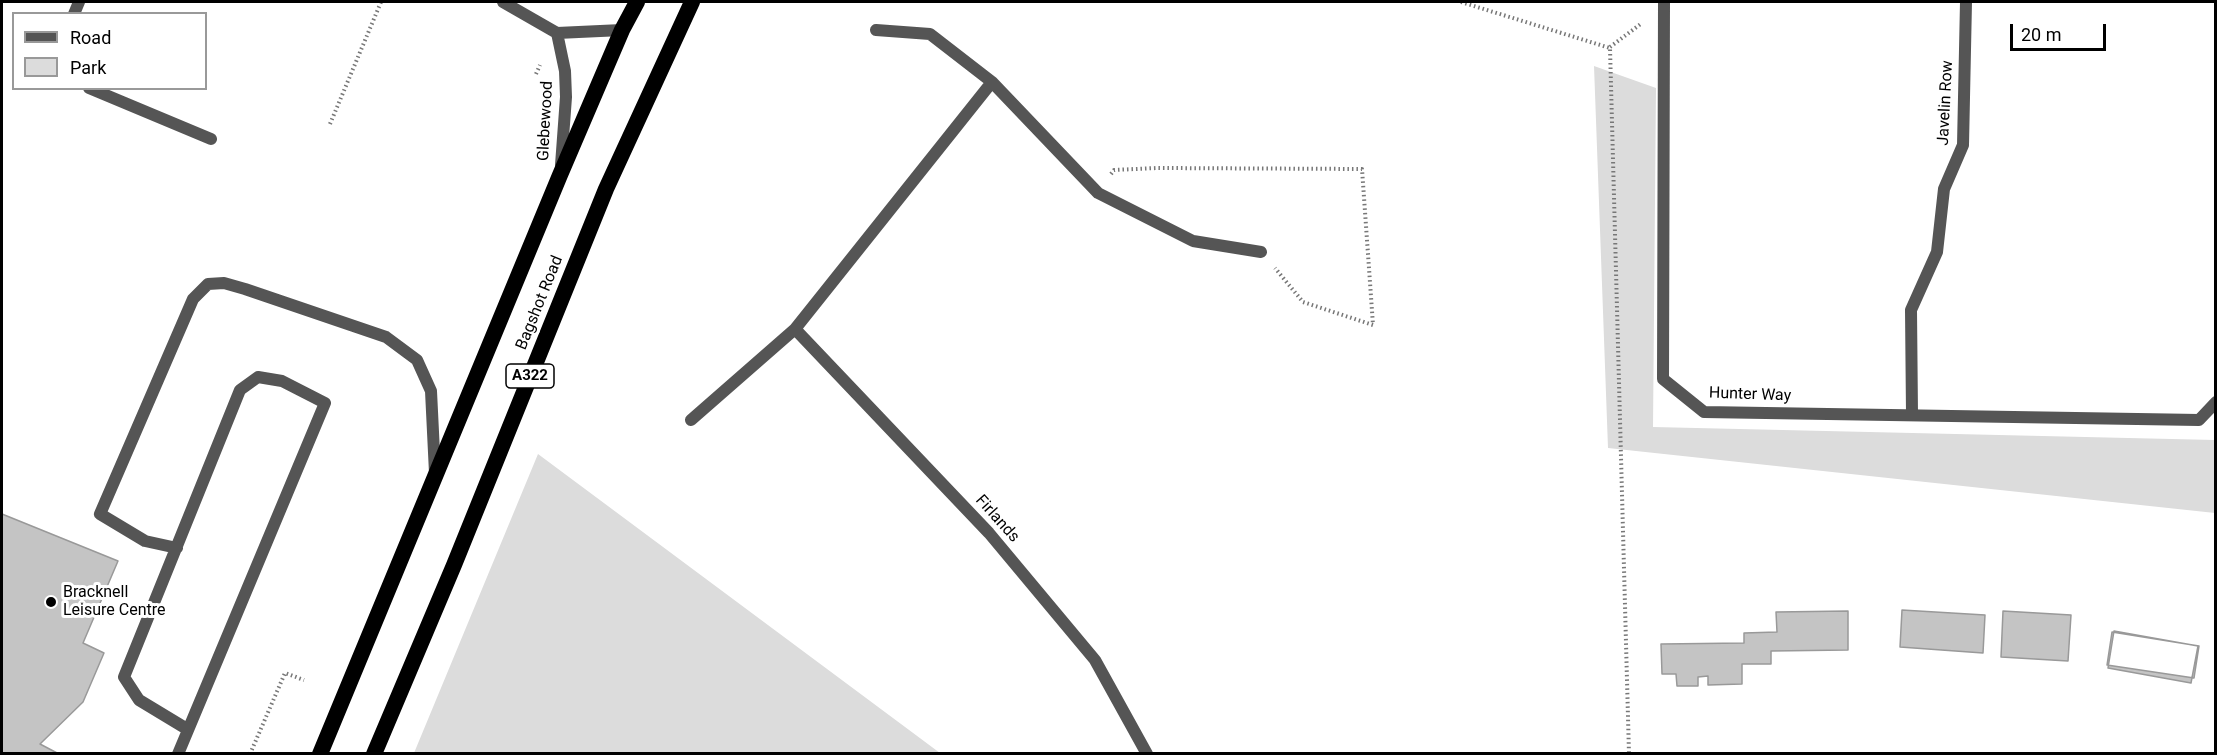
<!DOCTYPE html>
<html>
<head>
<meta charset="utf-8">
<style>
  body { margin:0 }
  #map { position:relative; width:2217px; height:755px; overflow:hidden; background:#fff; font-family:Roboto,sans-serif }
  canvas { display:block }
  .frame { position:absolute; inset:0; border:3px solid #000; pointer-events:none }
  .legend { position:absolute; left:12px; top:12px; width:195px; height:78px; box-sizing:border-box; background:#fff; border:2px solid #999; margin:0; padding:8px 10px; list-style:none; font-size:18px; color:#000 }
  .legend li { display:flex; align-items:center; gap:12px; height:30px }
  .legend b { width:30px; border:2px solid #999 }
  .scale { position:absolute; left:2010px; top:24px; width:96px; height:27px; box-sizing:border-box; border:3px solid #000; border-top:0; padding-left:8px; font-size:18px; line-height:21px; white-space:nowrap; color:#000; -webkit-text-stroke:4px #fff; paint-order:stroke }
</style>
</head>
<body>
<div id="map">
<canvas width="2217" height="755"></canvas>
<div class="frame"></div>
<ul class="legend">
<li><b style="height:8px;background:#555"></b>Road</li>
<li><b style="height:16px;background:#dcdcdc"></b>Park</li>
</ul>
<div class="scale">20 m</div>
</div>
<script>
const ctx = document.querySelector('canvas').getContext('2d');
ctx.lineJoin = 'round';
function paint(path, color) { ctx.fillStyle = color; ctx.fill(path, 'evenodd'); }
const shape = rows => new Path2D(rows.map(r => 'M' + r).join(''));
function strokePath(path, color, width, dash) { ctx.strokeStyle = color; ctx.lineWidth = width; ctx.lineCap = dash ? 'butt' : 'round'; ctx.setLineDash(dash || []); ctx.stroke(path); }
function write(font, color, halo, rows, align = 'center') {
  ctx.font = font + ' Roboto,sans-serif'; ctx.lineWidth = 6; ctx.setLineDash([]); ctx.textBaseline = 'middle'; ctx.strokeStyle = halo; ctx.fillStyle = color; for (const [text, x, y, turn = 0] of rows) {
    ctx.save(); ctx.translate(x, y); ctx.rotate((+turn || 0) * Math.PI / 180); ctx.textAlign = isNaN(turn) ? turn : align; if (halo) ctx.strokeText(text, 0, 0); ctx.fillText(text, 0, 0); ctx.restore();
  }
}
paint(shape([
  [1594,66,1656,88,1653,427,2215,440,2215,513,1608,448],
  [538,454,940,753,414,753]
]), '#dcdcdc');
const building = shape([
  [2,514,118,561,83,643,104,653,83,702,40,744,59,754,2,754,2,514],
  [1902,610,1985,615,1983,653,1900,647,1902,610],
  [1848,611,1848,650,1771,651,1771,664,1742,664,1742,684,1708,685,1708,676,1698,677,1698,686,1677,686,1676,674,1662,674,1661,644,1744,643,1744,633,1777,632,1776,612,1848,611],
  [2003,611,2071,615,2068,661,2001,657,2003,611],
  [2114,631,2198,646,2191,683,2108,668,2114,631],
  [2112,632,2199,646,2194,678,2107,665,2112,632]
]);
paint(building, '#c4c4c4');
strokePath(building, '#999', 1.5);
strokePath(shape([
  [1461,2,1610,48,1629,754],
  [1610,47,1642,23],
  [536,74,540,65],
  [330,124,381,2],
  [1111,174,1114,170,1157,168,1362,169,1373,325,1303,302,1275,268],
  [250,754,285,673,304,680]
]), '#777', 4, [1.5, 3]);
strokePath(shape([
  [177,548,145,541,100,514,193,299,208,284,224,283,245,289,386,337,417,360,431,391,435,473],
  [178,754,325,403,282,381,258,377,240,390,124,677,139,700,187,729]
]), '#555', 12);
strokePath(shape([
  [503,2,557,33,622,30],
  [1664,2,1663,379,1704,412,2199,420,2216,402],
  [74,14,79,2],
  [876,30,930,34,992,82],
  [557,33,565,71,566,97,561,165],
  [89,88,211,139],
  [795,329,992,82,1098,193,1193,241,1261,252],
  [1912,414,1911,310,1937,252,1944,189,1963,145,1966,2],
  [691,420,795,329,989,533,1095,660,1147,754]
]), '#555', 12);
strokePath(shape([
  [320,754,560,175,622,30,637,2],
  [374,754,454,565,606,189,692,2]
]), '#000', 16);
for (const [x, y, r, color] of [
  [51,602,6,"#000"]
]) { const dot = new Path2D(); dot.arc(x, y, r, 0, 2 * Math.PI); ctx.fillStyle = color; ctx.fill(dot); strokePath(dot, '#fff', 2); }
for (const [x, y, w] of [
  [530,376,48]
]) { const box = new Path2D(); box.roundRect(x - w / 2, y - 12, w, 24, 4.5); ctx.fillStyle = '#fff'; ctx.fill(box); strokePath(box, '#000', 1.5); }
write('bold 15px', '#000', null, [
  ["A322",530,376]
]);
write('16px', '#000', '#fff', [
  ["Javelin Row",1946,103,-87],
  ["Glebewood",546,121,-87],
  ["Bagshot Road",540,303,-68],
  ["Hunter Way",1750,395,2],
  ["Firlands",997,519,48]
]);
write('16px', '#000', '#fff', [
  ["Bracknell",63,593],
  ["Leisure Centre",63,611]
], 'left');
</script>
</body>
</html>
